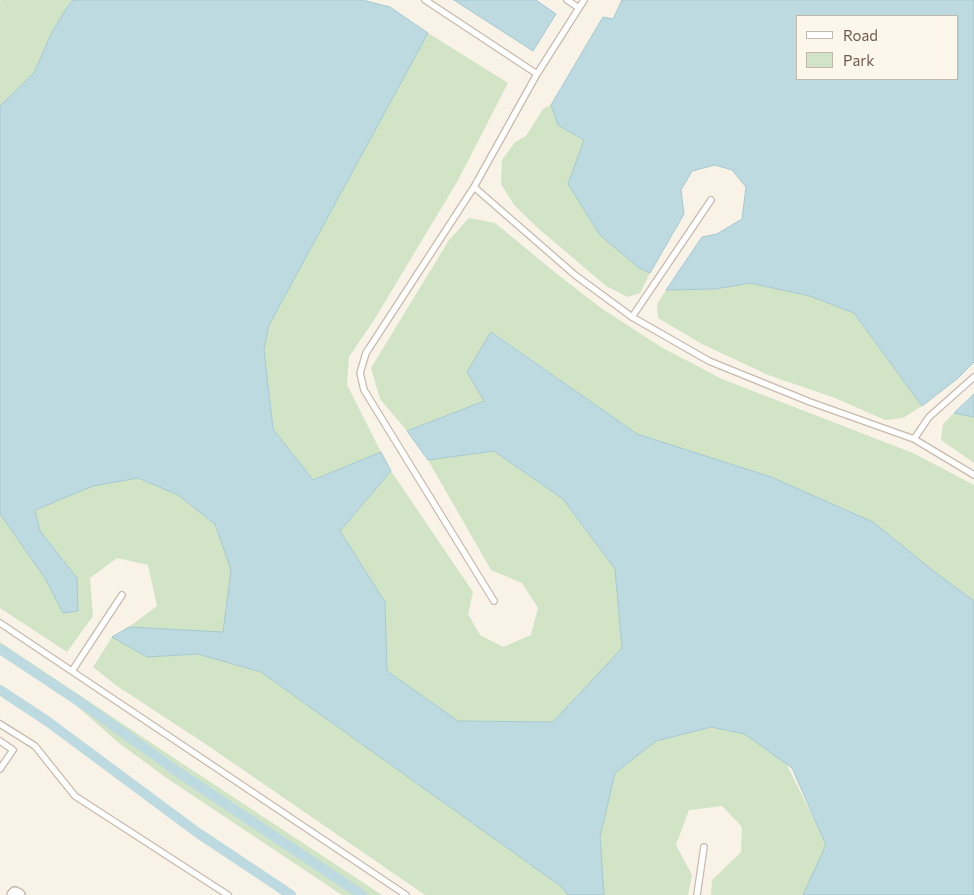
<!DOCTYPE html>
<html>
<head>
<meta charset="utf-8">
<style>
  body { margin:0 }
  #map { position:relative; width:974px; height:895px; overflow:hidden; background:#f9f2e6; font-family:Commissioner,sans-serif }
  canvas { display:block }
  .legend { position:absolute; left:796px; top:15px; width:162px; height:65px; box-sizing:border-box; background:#fcf6eb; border:1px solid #c3b8ac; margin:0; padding:6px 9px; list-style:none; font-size:15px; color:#6e5b4e }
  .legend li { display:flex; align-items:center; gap:10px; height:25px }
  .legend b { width:25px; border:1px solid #c3b8ac }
</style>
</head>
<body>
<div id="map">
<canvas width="974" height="895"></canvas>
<ul class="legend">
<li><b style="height:6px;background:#fff"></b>Road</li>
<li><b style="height:14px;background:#d1e4c6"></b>Park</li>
</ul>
</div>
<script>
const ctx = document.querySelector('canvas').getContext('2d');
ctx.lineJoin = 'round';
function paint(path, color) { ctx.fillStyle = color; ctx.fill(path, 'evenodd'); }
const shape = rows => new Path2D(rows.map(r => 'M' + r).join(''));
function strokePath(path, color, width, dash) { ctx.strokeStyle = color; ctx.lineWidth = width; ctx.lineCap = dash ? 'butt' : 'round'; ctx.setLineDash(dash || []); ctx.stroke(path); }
paint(shape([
  [1,0,73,0,68,6,52,32,34,73,0,106,0,2],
  [428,33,508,83,457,182,374,320,349,357,347,385,381,452,313,480,273,429,264,350,269,325],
  [551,105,558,125,584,140,569,184,600,235,639,268,650,273,640,293,628,297,606,286,539,229,514,205,501,184,502,160,515,142,526,136,543,109],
  [469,218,495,223,557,274,601,308,661,347,722,379,913,453,974,485,974,601,936,573,873,522,771,477,637,434,492,332,467,372,484,401,407,431,380,399,371,368,449,240],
  [750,283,810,296,854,313,922,406,903,418,885,420,835,398,768,375,702,344,658,318,657,304,666,290,715,289],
  [954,413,974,417,974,463,941,440,943,424],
  [494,451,563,499,615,569,622,648,553,722,458,721,387,671,385,602,340,531,391,471,473,592,468,614,480,635,503,647,531,635,538,608,522,583,491,570,428,460],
  [138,478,178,495,215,524,231,569,223,632,129,627,157,606,148,565,117,558,90,578,93,616,67,652,0,608,0,514,45,578,63,613,77,578,40,531,35,510,93,486],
  [112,637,147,657,198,654,261,672,562,887,568,895,425,895,207,745,117,686,93,667],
  [0,642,180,762,382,895,342,895,168,779,120,744,70,700,0,655],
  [711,727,745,734,786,763,827,845,803,895,711,895,712,880,741,852,742,827,722,806,689,810,676,845,692,875,688,895,604,895,600,837,615,773,656,741]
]), '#d1e4c6');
const water = shape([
  [73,0,366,0,366,1,390,7,428,33,269,325,264,350,273,429,313,480,381,452,391,471,340,531,385,602,387,671,458,721,553,722,622,648,615,569,563,499,494,451,428,460,407,431,484,401,467,372,491,332,637,434,771,477,873,522,936,573,974,601,974,895,803,895,826,845,792,768,745,734,711,727,656,741,615,773,600,837,604,895,568,895,562,887,261,672,198,654,147,657,112,637,129,627,223,632,231,570,215,524,178,495,138,478,93,486,35,510,40,531,77,578,78,611,63,613,45,578,0,514,0,106,34,73,52,32,68,6,73,0],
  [454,0,536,0,556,14,533,51,454,0],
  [622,0,974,0,974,362,957,379,922,406,854,313,810,296,750,283,715,289,666,290,702,237,717,234,742,219,746,187,732,170,715,165,692,171,681,190,684,214,650,273,639,268,600,235,568,184,584,140,558,125,551,105,603,17,613,19,622,0],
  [798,16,958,16,958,79,798,79,798,16],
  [974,394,974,417,954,413,974,394]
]);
paint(water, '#bddae0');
strokePath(water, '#a5c8d0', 1);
strokePath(shape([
  [0,649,86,706,175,770,362,895],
  [0,690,47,721,198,833,291,895]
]), '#bddae0', 10);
const lane = shape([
  [425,0,537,74],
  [567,0,579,8],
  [474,187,575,275,632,317,709,361,810,402,914,439,974,475],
  [632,317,711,200],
  [914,439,929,417,974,377],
  [494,601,364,390,360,373,366,353,474,187,537,74,584,0],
  [0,623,406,895],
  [72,671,122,595],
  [0,724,35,746,75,796,228,895],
  [0,741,13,750,0,769],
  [697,895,704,847]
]);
const street = shape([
  [13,895,15,893,19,895]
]);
strokePath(lane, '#c8baad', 8);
strokePath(street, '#c8baad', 14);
strokePath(lane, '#fff', 5.5);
strokePath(street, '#fff', 11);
</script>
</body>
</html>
